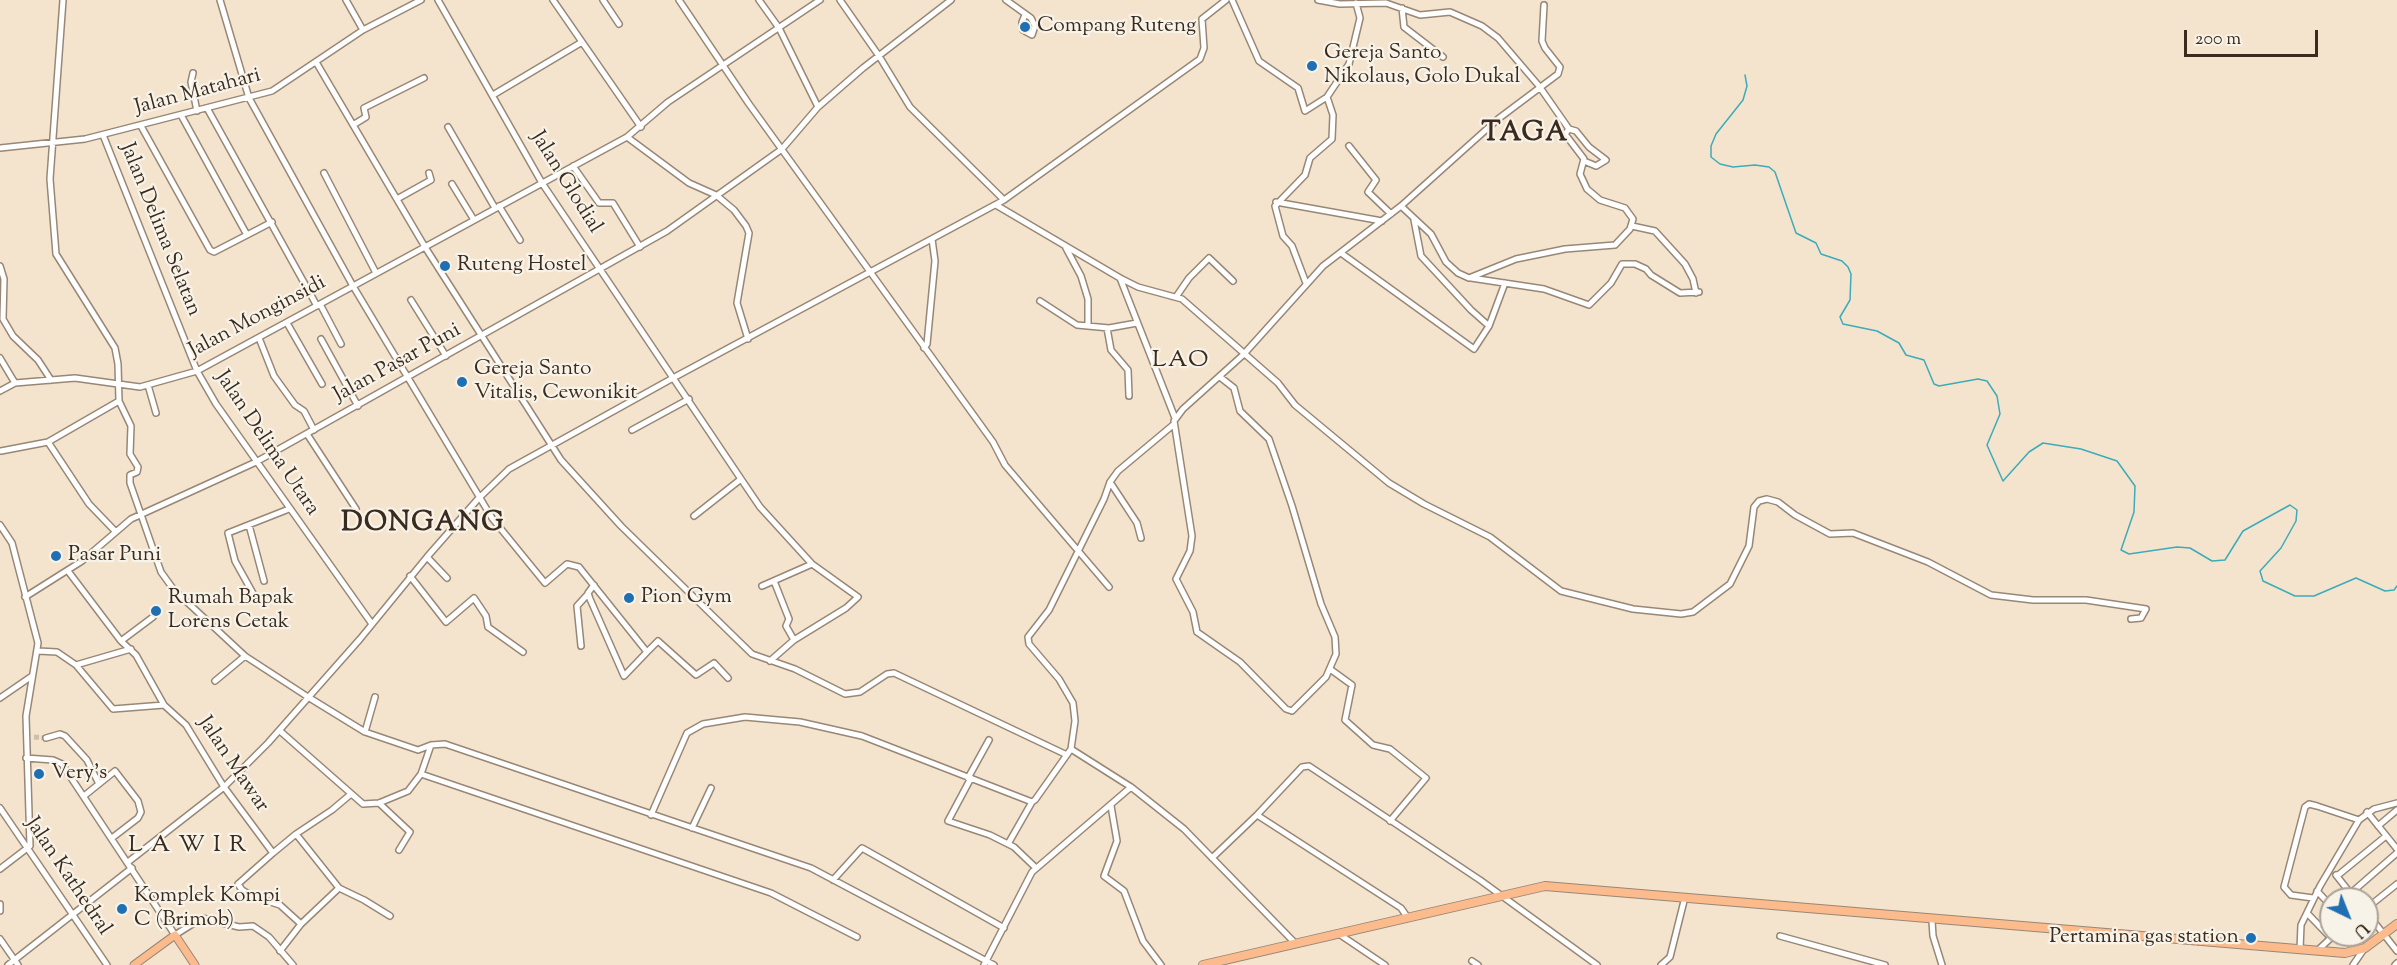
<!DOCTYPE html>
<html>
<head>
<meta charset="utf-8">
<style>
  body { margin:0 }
  #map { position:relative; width:2397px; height:965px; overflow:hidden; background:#f4e4cd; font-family:"Sorts Mill Goudy",serif }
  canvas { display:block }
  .north { position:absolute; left:2319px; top:887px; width:60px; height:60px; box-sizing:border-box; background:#f7f3e8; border:2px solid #aca397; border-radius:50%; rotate:137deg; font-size:16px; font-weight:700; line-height:24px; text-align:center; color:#3b2a1e }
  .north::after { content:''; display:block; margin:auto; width:21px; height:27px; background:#1f6fb2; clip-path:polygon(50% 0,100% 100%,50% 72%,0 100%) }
  .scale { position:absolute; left:2184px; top:30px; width:134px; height:27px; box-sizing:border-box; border:3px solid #3b2a1e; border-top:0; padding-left:8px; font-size:18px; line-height:21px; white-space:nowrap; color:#3b2a1e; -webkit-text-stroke:4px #f7f3e8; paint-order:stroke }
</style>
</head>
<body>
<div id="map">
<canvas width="2397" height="965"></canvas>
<div class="north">U</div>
<div class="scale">200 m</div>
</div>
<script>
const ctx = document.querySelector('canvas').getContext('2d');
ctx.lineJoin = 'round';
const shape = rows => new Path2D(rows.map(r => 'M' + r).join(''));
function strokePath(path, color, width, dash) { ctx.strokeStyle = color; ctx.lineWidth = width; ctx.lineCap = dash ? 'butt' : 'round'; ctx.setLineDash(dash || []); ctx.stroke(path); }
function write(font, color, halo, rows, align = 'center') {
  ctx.font = font + ' "Sorts Mill Goudy",serif'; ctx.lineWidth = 4.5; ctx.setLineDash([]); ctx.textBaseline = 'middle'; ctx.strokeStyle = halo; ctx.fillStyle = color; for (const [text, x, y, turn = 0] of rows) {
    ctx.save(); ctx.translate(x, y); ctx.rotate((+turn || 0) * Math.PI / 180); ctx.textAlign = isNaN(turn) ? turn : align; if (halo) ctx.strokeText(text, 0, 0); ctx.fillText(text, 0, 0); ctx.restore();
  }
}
strokePath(shape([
  [1745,75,1747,86,1743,100,1716,134,1711,146,1711,157,1720,164,1733,167,1755,165,1769,167,1775,172,1796,233,1816,243,1821,254,1842,261,1848,267,1851,274,1850,300,1840,317,1843,324,1877,331,1899,343,1906,355,1924,360,1934,384,1939,386,1978,379,1987,381,1997,396,2000,414,1987,445,2003,481,2029,452,2043,443,2081,449,2117,461,2135,486,2134,512,2121,550,2129,554,2177,547,2190,548,2212,561,2225,560,2243,531,2290,505,2297,510,2296,521,2281,548,2260,571,2263,581,2295,596,2314,596,2356,578,2385,591,2394,590,2397,586]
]), '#3cabba', 1.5);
strokePath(shape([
  [34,737,46,738]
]), '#cfbfaa', 5, [5, 2.5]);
const minor = shape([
  [63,0,50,179,56,254,115,348,118,364,119,401,131,426,130,454,138,467,137,472,130,475,130,483,161,572,174,590,245,656,308,697,365,732,418,750,431,745],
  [220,0,249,98,353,286,492,518,545,583,567,564,579,567,647,652,658,641,696,675,714,663,728,678],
  [346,0,363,30],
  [438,0,542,183,741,479,760,507,812,564,858,597,846,608,794,640,770,661],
  [553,0,641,127],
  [603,0,619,24],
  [679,0,749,104,993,442,1005,465,1109,587],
  [759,0,779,28,818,107],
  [840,0,879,56,910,107,1004,200],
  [1006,0,1031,18,1035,26,1032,35,1023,30,1022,22,1025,15],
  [1232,0,1259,61,1298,88,1305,111,1327,97,1349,64,1360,18,1356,3],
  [1318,0,1340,4,1386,3,1420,15,1450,12,1482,26,1498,38,1539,86,1569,129,1576,131,1589,147,1606,160,1596,166,1584,161],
  [1402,8,1404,27,1443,57],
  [316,62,425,247,561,460,621,526,752,654,795,669,845,694,860,692,887,674,894,673,1067,755],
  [193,73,191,82,197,111],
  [493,95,582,42],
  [207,108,317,306],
  [181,115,247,235,272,222],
  [353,125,366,117,364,108,424,78],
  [141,126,210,250,214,252,247,235],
  [448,127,495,208],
  [103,135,197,371,216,404,372,624],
  [627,137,689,183,716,195,734,210,746,226,749,233,737,303,748,339],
  [1349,146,1376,180,1368,192,1391,214],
  [0,148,85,139,272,91,363,30,421,0],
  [573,166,599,203,613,203,640,247],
  [324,173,376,273],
  [452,184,474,220],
  [397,199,431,180,429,173],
  [1276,202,1382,221],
  [996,205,1120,278,1138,287,1182,299,1278,383,1295,405,1389,483,1424,504,1490,537,1561,591,1633,609,1681,614,1693,612,1730,584,1749,546,1754,507,1759,501,1767,499,1778,502,1795,515,1830,534,1853,533,1928,562,1991,595,2033,600,2086,600,2146,609,2141,618,2131,619],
  [499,206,520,240],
  [1401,206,1431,234,1446,262,1458,273,1469,278,1516,259,1565,249,1615,245,1630,229,1633,219,1625,208,1600,200,1587,189,1580,174,1584,159,1565,134,1569,129],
  [1414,220,1421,256,1471,310,1489,326],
  [1632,226,1655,231,1685,264,1693,279,1696,293],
  [1066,248,1081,276,1088,299,1088,326],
  [1341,253,1474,349,1489,326,1505,283],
  [0,266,4,279,3,319,13,336,38,360,51,380],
  [1120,278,1175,418],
  [1471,278,1544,289,1589,305,1611,283,1622,264,1635,264,1646,269,1651,275,1680,293,1699,292],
  [1306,283,1292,246,1283,236,1275,206,1305,175,1310,158,1332,139,1333,115,1327,97],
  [1176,297,1189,278,1209,258,1233,281],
  [411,300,446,356],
  [1040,301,1077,325,1109,328,1137,323],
  [320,304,341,344],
  [287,323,322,384],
  [1107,328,1111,350,1128,370,1129,396],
  [259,338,274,376,295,405,304,411,314,430],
  [321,339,358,406],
  [924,348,927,344,935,261,932,239],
  [0,358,15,383],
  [1220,377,1234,388,1240,411,1269,439,1292,506,1321,604,1335,637,1336,654,1326,677,1292,711,1286,709,1240,662,1197,632,1193,612,1176,579,1190,551,1192,536,1174,421,1183,409,1243,355,1323,266,1401,206,1498,119,1558,74,1560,67,1545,48,1542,41,1544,5],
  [148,385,156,413],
  [0,391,15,383,75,378,140,387,197,371,627,137,668,102,820,0],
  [632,430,689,399],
  [307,434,356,509],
  [48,442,89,504,115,531],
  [1,451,48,442,119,401],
  [1110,482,1137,523,1141,538],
  [694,516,741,479],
  [0,525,12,543,38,643,26,716,30,846,0,869],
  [249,525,264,581],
  [427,557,447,578],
  [68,571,121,641,136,655,164,705,186,725,224,787,273,853,238,884,242,890,252,896,280,905,301,924,280,951],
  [410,576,446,622,474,598,486,616,488,627,523,652],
  [774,581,789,619,786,626,794,640],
  [594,585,588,593,590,599,624,676,647,652],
  [762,586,812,564],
  [25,597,82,561,131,519,256,462,667,231,782,149,818,107,863,68,951,0],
  [255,597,235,561,228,533,289,509],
  [121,641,153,617],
  [581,646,577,606,588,594],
  [38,651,57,652,76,665,131,649],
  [76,665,113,709,164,705],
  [1330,669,1352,685,1345,720,1373,745,1390,749,1426,778,1390,821],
  [215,681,245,656],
  [0,698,32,676],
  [280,731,363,804,379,803,408,791,421,774,431,745,445,744,811,868,994,965],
  [365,732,375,697],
  [46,738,60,734,65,736,87,760,99,784],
  [1071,749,1131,787,1184,829,1295,943],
  [26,758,53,760,62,764,175,935,202,918,239,927,253,926,269,937,293,965],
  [421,774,771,893,857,937],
  [968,778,989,740],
  [971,778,948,821,990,835,1014,847,1036,868],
  [84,796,115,771,138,801,141,812,138,818,112,838],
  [379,803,410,832,399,850],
  [1111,806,1117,841,1104,876,1124,891,1143,941,1161,965],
  [0,808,107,965],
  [2367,812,2397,849],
  [651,815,687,733,703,724,745,717,800,722,862,736,1032,802,1035,800,1071,749,1075,721,1073,703,1059,679,1029,644,1028,637,1049,610,1104,499,1110,482,1118,471,1173,425],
  [1257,815,1302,767,1309,766,1480,880,1597,965],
  [2378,826,2397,810],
  [692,828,711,788],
  [296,834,332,810,351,794],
  [1008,844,1032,802],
  [273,853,296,834,339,888],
  [1212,858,1257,815,1401,908,1408,918],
  [128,862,224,787,268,743,360,639,427,557,478,499,509,469,673,378,1004,200,1200,59,1204,48,1202,19,1226,0],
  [2336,875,2355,899],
  [2337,876,2386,836],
  [833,880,862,848,1004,928],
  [2317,891,2331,906],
  [2351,893,2397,853],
  [2313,898,2291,895,2284,887,2305,807,2309,804,2317,806,2359,820],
  [0,904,0,911],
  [2367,908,2397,884],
  [2307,913,2331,938],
  [2367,913,2397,951],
  [1932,921,1933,936,1942,965],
  [301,924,339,888,364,900,390,916],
  [1339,934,1385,965],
  [1780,936,1885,965],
  [0,939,18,965],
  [2300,949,2301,925,2320,886,2359,820,2374,809,2397,803],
  [2317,951,2334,935],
  [1472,961,1478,965],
  [8,965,132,868],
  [984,965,1032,872,1131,787],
  [1661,965,1670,957,1685,897],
  [2353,965,2364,949],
  [2395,965,2397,963]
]);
const major = shape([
  [134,965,175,935,195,965]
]);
const highway = shape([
  [1203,965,1545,886,2345,953,2365,948,2397,924]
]);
strokePath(minor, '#988776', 8);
strokePath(major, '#988776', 9);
strokePath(highway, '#988776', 10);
strokePath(minor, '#fff', 5);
strokePath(major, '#fbbb8c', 7);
strokePath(highway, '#fbbb8c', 8);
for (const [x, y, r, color] of [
  [1025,27,6,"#1f6fb2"],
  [1312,66,6,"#1f6fb2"],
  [445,266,6,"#1f6fb2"],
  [462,382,6,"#1f6fb2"],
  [56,556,6,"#1f6fb2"],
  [629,598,6,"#1f6fb2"],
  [156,611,6,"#1f6fb2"],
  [39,774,6,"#1f6fb2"],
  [122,909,6,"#1f6fb2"],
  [2251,938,6,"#1f6fb2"]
]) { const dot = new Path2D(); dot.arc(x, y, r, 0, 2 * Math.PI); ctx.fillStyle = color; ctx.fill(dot); strokePath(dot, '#f7f3e8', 2); }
write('21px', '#3b2a1e', '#f7f3e8', [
  ["Compang Ruteng",1037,27],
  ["Gereja Santo",1324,54],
  ["Nikolaus, Golo Dukal",1324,78],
  ["Ruteng Hostel",457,266],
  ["Gereja Santo",474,370],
  ["Vitalis, Cewonikit",474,394],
  ["Pasar Puni",68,556],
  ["Pion Gym",641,598],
  ["Rumah Bapak",168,599],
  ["Lorens Cetak",168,623],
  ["Very's",51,774],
  ["Komplek Kompi",134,897],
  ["C (Brimob)",134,921],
  ["Pertamina gas station",2239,938,"right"]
], 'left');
write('21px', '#3b2a1e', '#f7f3e8', [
  ["Jalan Matahari",198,93,-15],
  ["Jalan Glodial",565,183,58],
  ["Jalan Delima Selatan",159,230,68],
  ["Jalan Monginsidi",258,318,-28],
  ["Jalan Pasar Puni",398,364,-29],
  ["Jalan Delima Utara",266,444,56],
  ["Jalan Mawar",232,765,56],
  ["Jalan Kathedral",67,877,56]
]);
ctx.letterSpacing = '1.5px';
write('24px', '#3b2a1e', '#f7f3e8', [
  ["LAO",1181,362],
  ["L A W I R",188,847]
]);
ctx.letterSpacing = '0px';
ctx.letterSpacing = '1.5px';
write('bold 27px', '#3b2a1e', '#f7f3e8', [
  ["TAGA",1525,135],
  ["DONGANG",423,525]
]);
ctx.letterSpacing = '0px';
</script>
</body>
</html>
